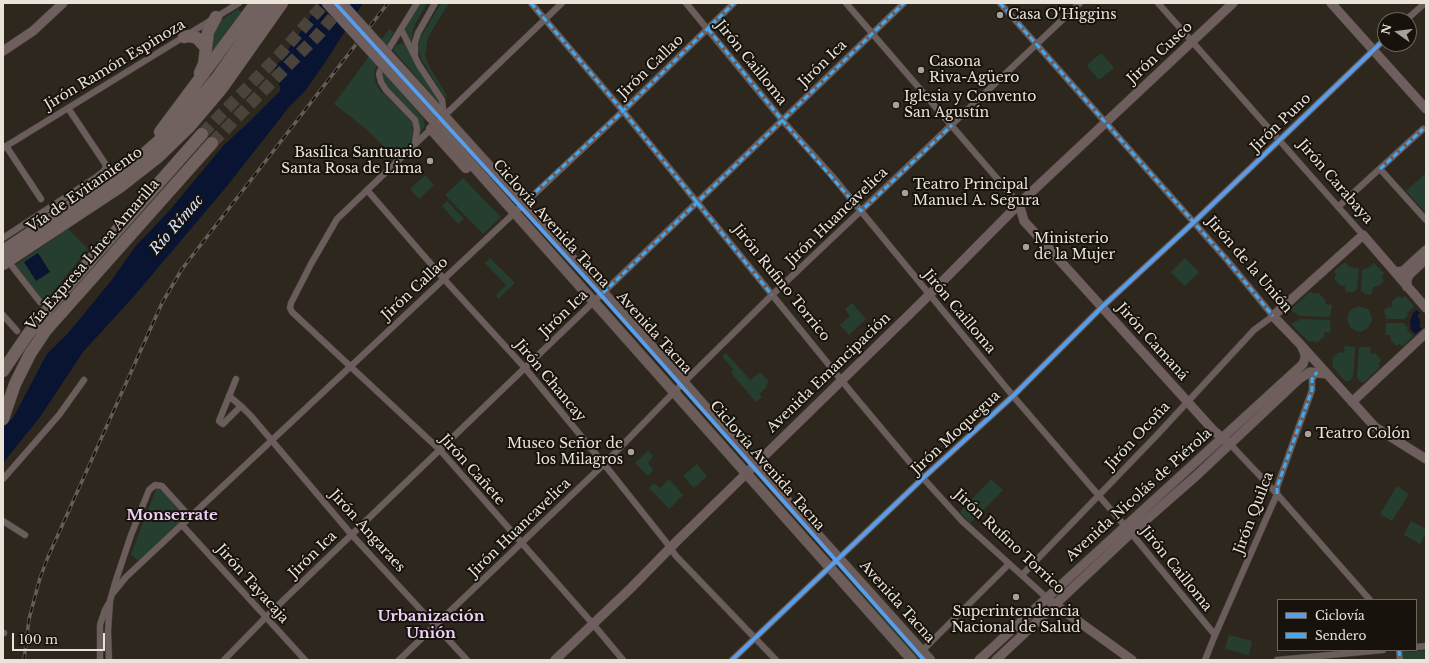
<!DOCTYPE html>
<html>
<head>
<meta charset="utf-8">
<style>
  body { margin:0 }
  #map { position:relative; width:1429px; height:663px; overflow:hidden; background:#2d271e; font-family:"Libre Baskerville",serif }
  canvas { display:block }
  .frame { position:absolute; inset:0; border:4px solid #e9e3d8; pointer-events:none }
  .legend { position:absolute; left:1277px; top:599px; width:140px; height:52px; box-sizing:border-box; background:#17120b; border:1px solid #6b665d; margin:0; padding:5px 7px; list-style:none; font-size:12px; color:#e9e3d8 }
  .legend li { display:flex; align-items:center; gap:8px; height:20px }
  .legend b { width:20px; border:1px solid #6b665d }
  .north { position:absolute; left:1377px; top:12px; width:40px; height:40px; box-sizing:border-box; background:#17120b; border:1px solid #6b665d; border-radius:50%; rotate:284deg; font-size:11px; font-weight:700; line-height:16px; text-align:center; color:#e9e3d8 }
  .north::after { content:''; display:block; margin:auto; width:14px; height:18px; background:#a7a197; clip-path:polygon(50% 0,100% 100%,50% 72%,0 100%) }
  .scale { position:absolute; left:12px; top:633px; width:93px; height:18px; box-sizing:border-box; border:2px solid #e9e3d8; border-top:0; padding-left:5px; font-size:12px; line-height:14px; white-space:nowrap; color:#e9e3d8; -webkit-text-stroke:3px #17120b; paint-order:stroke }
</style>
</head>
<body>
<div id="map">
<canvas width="1429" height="663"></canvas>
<div class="frame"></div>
<ul class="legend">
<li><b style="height:5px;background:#5a9eea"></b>Ciclovía</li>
<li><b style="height:5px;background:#3fa9f5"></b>Sendero</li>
</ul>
<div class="north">N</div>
<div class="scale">100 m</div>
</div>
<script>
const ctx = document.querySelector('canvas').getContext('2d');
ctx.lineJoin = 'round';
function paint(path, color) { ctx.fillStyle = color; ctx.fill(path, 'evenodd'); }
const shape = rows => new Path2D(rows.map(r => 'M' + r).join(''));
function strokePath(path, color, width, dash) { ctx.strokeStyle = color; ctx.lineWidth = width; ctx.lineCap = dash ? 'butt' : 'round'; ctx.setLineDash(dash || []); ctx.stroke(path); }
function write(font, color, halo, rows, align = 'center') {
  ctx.font = font + ' "Libre Baskerville",serif'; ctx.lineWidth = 4; ctx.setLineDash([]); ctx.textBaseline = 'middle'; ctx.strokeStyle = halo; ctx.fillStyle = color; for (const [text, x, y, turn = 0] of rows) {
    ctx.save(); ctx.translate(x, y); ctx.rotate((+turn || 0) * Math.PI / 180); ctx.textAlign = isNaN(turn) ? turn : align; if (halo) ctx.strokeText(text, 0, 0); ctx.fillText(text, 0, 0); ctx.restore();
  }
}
paint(shape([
  [421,3,427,3,414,26,411,43,405,28],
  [441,3,449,3,428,37,425,55,429,66,448,97,444,96,421,59,419,51,419,41,422,35],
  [238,9,241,12,224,35,209,61,214,25],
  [389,29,394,32,380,58,376,68,374,72,375,81,379,89,408,118,412,123,413,132,411,143,395,158,366,129,334,104],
  [402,43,405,44,414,62,441,103,440,105,393,50,396,45],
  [1100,54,1102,54,1113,66,1113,69,1100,79,1098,79,1088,67,1088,64],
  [383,72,423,118,425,125,419,136,418,119,388,87,383,78],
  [1426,173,1426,213,1406,191],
  [425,175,434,185,419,199,410,189],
  [463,178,501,217,483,234,445,195],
  [447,201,464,219,458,224,442,206],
  [68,229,88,249,43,304,14,266],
  [490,258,515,283,498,299,496,295,506,285,485,263],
  [1185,258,1199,272,1185,286,1171,272],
  [1345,262,1350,267,1359,269,1357,289,1354,292,1347,292,1345,290,1345,286,1341,286,1334,279,1336,275,1334,271],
  [1374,263,1384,273,1382,277,1384,281,1378,287,1376,286,1373,287,1372,293,1369,295,1365,294,1361,291,1362,270,1370,267],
  [1310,292,1315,294,1319,293,1325,300,1325,303,1328,305,1330,304,1332,306,1330,317,1300,316,1290,310],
  [1398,296,1402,298,1405,296,1414,306,1407,313,1408,315,1404,319,1386,319,1384,311,1386,308,1392,307,1392,302],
  [852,303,866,319,849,335,840,325,850,316,845,309],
  [1359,306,1368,309,1370,312,1372,320,1368,328,1360,332,1356,331,1350,327,1347,319,1349,312,1352,309],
  [1301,319,1330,320,1331,331,1329,333,1325,332,1324,335,1325,336,1317,343,1314,341,1309,342,1291,324],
  [1386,323,1404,323,1408,328,1407,330,1413,336,1403,346,1399,344,1396,346,1390,339,1391,338,1390,335,1386,335,1385,333],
  [1345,346,1355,347,1353,377,1350,381,1345,381,1332,366,1333,361,1332,358,1339,352,1342,353,1344,352,1345,350,1343,348],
  [1359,347,1370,347,1372,349,1370,350,1371,354,1375,353,1381,360,1379,364,1380,367,1364,382,1360,382,1357,377],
  [726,353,750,380,760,372,769,382,766,385,767,387,759,394,762,397,756,402,731,373,733,369,722,356],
  [648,451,653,456,648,463,653,470,648,476,635,463],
  [697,464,707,476,694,488,683,476],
  [669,479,683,495,669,509,649,488,654,483,660,488],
  [991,479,1003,490,970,523,960,512],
  [160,486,185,514,185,517,138,561,131,554,156,489],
  [1397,486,1409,494,1392,521,1380,514],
  [1411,521,1426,529,1426,533,1420,544,1404,535],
  [844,574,922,660,918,660,843,575],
  [1229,635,1252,641,1249,655,1225,649],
  [1398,650,1410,652,1426,650,1426,660,1399,660]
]), '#263e30');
paint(shape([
  [319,3,363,3,324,64,305,91,289,107,227,186,135,295,83,352,40,417,3,463,3,427,13,418,47,354,69,332,111,281,135,247,170,210,223,146,248,123,280,91,280,86,274,74,275,68,304,27],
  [38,253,50,272,36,281,24,262],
  [1417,310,1420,313,1417,316,1420,320,1420,324,1419,326,1422,329,1415,334,1411,330,1410,321,1413,313]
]), '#081431');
strokePath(shape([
  [202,134,281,53,325,3],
  [212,143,317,36,345,3]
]), '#49433a', 12, [12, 6]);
const street = shape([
  [531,3,623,111,851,392,923,478,962,521,1047,598],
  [686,3,782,120,833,177,1013,396,1131,533,1215,635],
  [846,3,1019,204],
  [1000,3,1227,260,1273,316,1254,330,1156,436,1022,575],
  [1158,3,1363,235],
  [1406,20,1425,3],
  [401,29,419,65,442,100,444,116],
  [415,54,415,42,418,33,435,3],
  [442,118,562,3],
  [433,127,337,219,311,264,291,303,290,308,292,312,440,450,593,624,623,660],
  [415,144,417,129,415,120,386,90,381,82,379,74,388,50,417,3],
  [6,146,41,199],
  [3,148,239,3],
  [1380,169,1426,220],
  [367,190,443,278,525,368,604,464,666,542,676,556,776,660],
  [1338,207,1423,129],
  [3,238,95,178,105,170,106,165,68,108],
  [8,261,40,302],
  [3,315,17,331],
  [236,379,219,421,223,424,241,406],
  [229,396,242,407,251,416,351,534,467,660],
  [1230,444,1277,494,1370,600],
  [3,479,59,415,84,380],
  [3,521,25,535],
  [182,525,305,660],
  [113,593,126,577,623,111,734,3],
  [3,633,4,633],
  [1416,647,1426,646],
  [1399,650,1400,660],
  [922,651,1009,564],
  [100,660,100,625,105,610,109,603],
  [109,660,108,631,110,601,115,583,131,535,149,490,155,485,162,486,190,517],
  [224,660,266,617,904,3],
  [399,660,604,464,674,392,772,295,1080,3],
  [732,660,923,478,1013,396,1102,307,1194,222,1385,39],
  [1205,660,1215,635,1277,494,1277,487,1312,390,1312,379,1317,372],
  [1277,660,1383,650]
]);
const secondary = shape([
  [1331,3,1426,109],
  [3,51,33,31,63,3],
  [398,65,444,116],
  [390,73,436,124],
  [1019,204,1024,221,1214,431,1226,441],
  [1395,272,1403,271,1426,250],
  [1407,287,1407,279,1410,274,1426,259],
  [1426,308,1363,235,1273,316,1301,345,1375,427,1426,459],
  [1352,402,1426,333],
  [1050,601,1132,660],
  [555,660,631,588,677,541,922,302,1023,200,1233,3],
  [979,660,1303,364,1305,358,1305,354,1301,345],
  [996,660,1131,533,1196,476,1299,379,1310,372,1327,374]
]);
const primary = shape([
  [444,116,679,377,781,494,930,660],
  [436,124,912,660],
  [431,129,466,168]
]);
const highway = shape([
  [184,37,189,36,197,38,206,48],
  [200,73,204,64,208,32,216,17],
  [160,132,256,3],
  [3,251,114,177,136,161,168,133,182,119,217,78,269,3],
  [3,264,121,186,158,157,189,127,222,88,282,3],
  [3,371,28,334,52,304,202,134],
  [3,419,15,384,30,354,46,330,212,143]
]);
strokePath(street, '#49443d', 7);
strokePath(secondary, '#49443d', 10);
strokePath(primary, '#49443d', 11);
strokePath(highway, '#49443d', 13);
strokePath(street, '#6b5d5c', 6);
strokePath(secondary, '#6e5e5d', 9);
strokePath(primary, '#6d5d5a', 10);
strokePath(highway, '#72625f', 12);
const rail = shape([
  [24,660,29,619,40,578,48,557,162,303,182,269,388,3]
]);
strokePath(rail, '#645d59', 3.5);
strokePath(rail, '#17120b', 2, [6]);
const secondaryBridge = shape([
  [326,3,390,73],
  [342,3,398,65]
]);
strokePath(secondaryBridge, '#49443d', 10, []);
strokePath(secondaryBridge, '#6e5e5d', 9);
strokePath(shape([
  [531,3,623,111,772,295],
  [1000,3,1227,260,1273,316],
  [708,29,782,120,861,211,952,125],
  [1380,169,1423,129],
  [529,198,623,111,734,3],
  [603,293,904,3],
  [1277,494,1277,487,1312,390,1312,379,1317,372],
  [1399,650,1400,660]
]), '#3fa9f5', 3, [6, 3]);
strokePath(shape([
  [335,3,601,295,924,660],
  [732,660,923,478,1013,396,1102,307,1194,222,1385,39]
]), '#5a9eea', 4);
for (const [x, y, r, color] of [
  [1000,15,4,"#a7a197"],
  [921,70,4,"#a7a197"],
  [896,105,4,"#a7a197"],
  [430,161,4,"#a7a197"],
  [905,193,4,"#a7a197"],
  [1026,247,4,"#a7a197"],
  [1308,434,4,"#a7a197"],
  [631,452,4,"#a7a197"],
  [1016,597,4,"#a7a197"]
]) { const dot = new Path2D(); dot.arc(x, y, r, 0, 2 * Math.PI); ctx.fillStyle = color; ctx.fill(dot); strokePath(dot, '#17120b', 1.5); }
write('14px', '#e9e3d8', '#17120b', [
  ["Casa O'Higgins",1008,15],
  ["Casona",929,62],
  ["Riva-Agüero",929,78],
  ["Iglesia y Convento",904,97],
  ["San Agustín",904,113],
  ["Basílica Santuario",422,153,"right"],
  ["Santa Rosa de Lima",422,169,"right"],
  ["Teatro Principal",913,185],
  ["Manuel A. Segura",913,201],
  ["Ministerio",1034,239],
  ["de la Mujer",1034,255],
  ["Teatro Colón",1316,434],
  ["Museo Señor de",623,444,"right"],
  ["los Milagros",623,460,"right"],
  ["Superintendencia",1016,612,"center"],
  ["Nacional de Salud",1016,628,"center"]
], 'left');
write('14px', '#e9e3d8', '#17120b', [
  ["Jirón Cusco",1160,53,-43],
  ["Jirón Cailloma",751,63,51],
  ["Jirón Ica",823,64,-44],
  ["Jirón Ramón Espinoza",115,65,-31],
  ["Jirón Callao",651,67,-44],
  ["Jirón Puno",1281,123,-44],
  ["Jirón Carabaya",1335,182,49],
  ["Vía de Evitamiento",85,190,-35],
  ["Jirón Huancavelica",837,217,-44],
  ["Ciclovía Avenida Tacna",551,224,48],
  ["Vía Expresa Línea Amarilla",93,255,-49],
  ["Jirón de la Unión",1249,265,49],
  ["Jirón Rufino Torrico",781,283,51],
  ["Jirón Callao",415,289,-43],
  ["Jirón Cailloma",959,312,50],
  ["Jirón Ica",564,314,-44],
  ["Avenida Tacna",654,333,48],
  ["Jirón Camaná",1152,342,48],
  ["Avenida Emancipación",829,373,-44],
  ["Jirón Chancay",550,381,50],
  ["Jirón Moquegua",956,433,-43],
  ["Jirón Ocoña",1138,436,-47],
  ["Ciclovía Avenida Tacna",767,466,49],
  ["Jirón Cañete",472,470,48],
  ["Avenida Nicolás de Piérola",1139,495,-42],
  ["Jirón Quilca",1254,513,-69],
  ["Jirón Huancavelica",520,528,-44],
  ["Jirón Angaraes",367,531,48],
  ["Jirón Rufino Torrico",1009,542,43],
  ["Jirón Ica",313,555,-44],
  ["Jirón Cailloma",1176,569,51],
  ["Jirón Tayacaja",252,584,48],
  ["Avenida Tacna",897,602,48]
]);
write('italic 15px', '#d6e5ff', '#17120b', [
  ["Río Rímac",177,225,-49]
]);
write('bold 15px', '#eed1f8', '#17120b', [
  ["Monserrate",172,516],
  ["Urbanización",431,617],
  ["Unión",431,634]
]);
</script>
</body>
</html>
